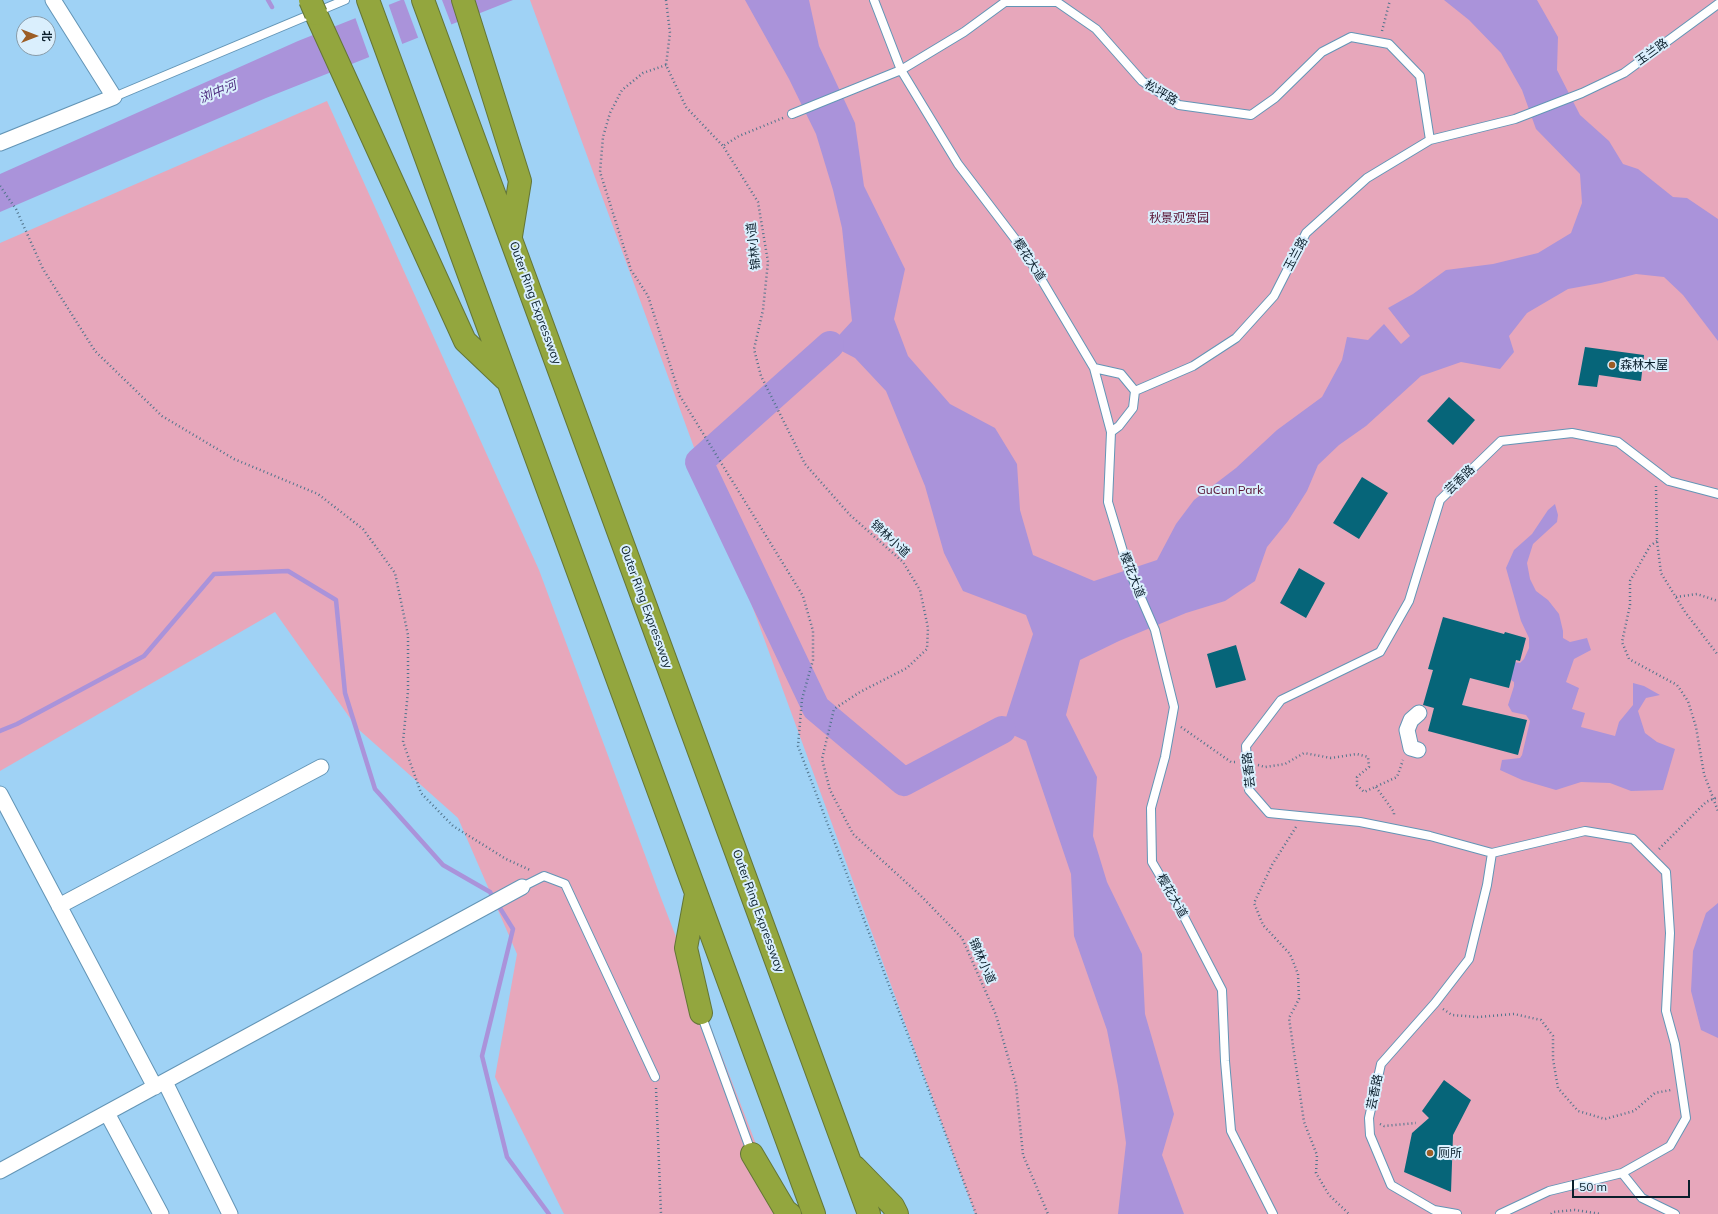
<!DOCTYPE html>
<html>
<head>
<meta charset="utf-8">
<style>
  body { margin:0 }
  #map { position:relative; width:1718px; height:1214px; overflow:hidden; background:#9fd2f5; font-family:Mulish,"Noto Sans SC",sans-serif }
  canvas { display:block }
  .north { position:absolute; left:16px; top:16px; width:40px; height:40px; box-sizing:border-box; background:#daeffd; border:1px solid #879ba9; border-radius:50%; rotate:90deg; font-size:11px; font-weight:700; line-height:16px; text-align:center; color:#0a1e2b }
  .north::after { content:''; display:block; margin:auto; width:14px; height:18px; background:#9c5d25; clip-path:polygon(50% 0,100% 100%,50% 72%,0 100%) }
  .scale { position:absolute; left:1572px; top:1180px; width:118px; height:18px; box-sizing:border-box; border:2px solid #0a1e2b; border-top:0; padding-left:5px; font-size:12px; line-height:14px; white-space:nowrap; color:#0a1e2b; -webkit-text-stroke:3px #daeffd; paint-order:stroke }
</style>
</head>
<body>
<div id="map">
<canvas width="1718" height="1214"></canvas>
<div class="north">北</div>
<div class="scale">50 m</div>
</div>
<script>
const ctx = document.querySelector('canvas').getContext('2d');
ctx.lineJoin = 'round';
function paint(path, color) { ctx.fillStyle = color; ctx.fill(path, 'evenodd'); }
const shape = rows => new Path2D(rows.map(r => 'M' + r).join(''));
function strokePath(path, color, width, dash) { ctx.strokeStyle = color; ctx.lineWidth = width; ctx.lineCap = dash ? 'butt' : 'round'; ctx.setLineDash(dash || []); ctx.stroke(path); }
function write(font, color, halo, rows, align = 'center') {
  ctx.font = font + ' Mulish,"Noto Sans SC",sans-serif'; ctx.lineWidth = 4; ctx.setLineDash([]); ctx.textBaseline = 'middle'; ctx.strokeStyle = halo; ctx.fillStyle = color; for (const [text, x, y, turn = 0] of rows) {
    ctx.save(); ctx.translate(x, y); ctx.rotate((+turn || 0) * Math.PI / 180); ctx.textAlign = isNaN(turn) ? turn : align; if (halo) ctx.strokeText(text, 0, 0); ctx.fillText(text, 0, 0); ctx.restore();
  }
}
paint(shape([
  [530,0,1718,0,1718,1214,975,1214],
  [327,101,539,570,661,898,783,1214,564,1214,495,1077,517,954,458,818,357,728,275,612,0,771,0,243]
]), '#e7a7bb');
paint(shape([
  [401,0,513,0,266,98,0,212,0,174,298,41],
  [745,0,809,0,819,46,855,123,864,186,905,269,894,319,908,356,950,404,995,428,1017,464,1020,510,1033,555,1094,581,1157,560,1176,524,1194,500,1236,468,1277,430,1322,397,1342,360,1347,337,1368,340,1384,324,1401,344,1410,336,1388,308,1413,294,1446,270,1493,264,1538,253,1571,233,1582,203,1580,174,1536,129,1522,90,1501,53,1469,20,1444,0,1537,0,1558,37,1557,70,1580,115,1609,141,1623,164,1638,169,1673,197,1687,198,1718,219,1718,341,1683,295,1664,277,1636,274,1601,283,1568,289,1527,313,1509,336,1514,352,1500,369,1461,362,1421,376,1366,426,1339,445,1318,465,1307,491,1288,521,1267,547,1255,581,1225,601,1186,613,1119,641,1080,660,1066,715,1097,777,1093,836,1107,882,1142,954,1145,1014,1174,1114,1162,1155,1184,1214,1118,1214,1126,1143,1118,1086,1107,1030,1074,936,1071,874,1026,741,1002,730,1033,634,1026,615,963,591,944,553,925,486,886,391,855,358,830,345,852,321,842,228,833,190,816,134,789,79],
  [1555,504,1558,515,1557,522,1533,544,1527,563,1530,579,1536,591,1548,600,1559,614,1563,631,1563,638,1570,642,1587,638,1591,650,1574,659,1566,682,1579,688,1572,709,1585,713,1581,727,1615,736,1619,722,1633,705,1633,683,1644,686,1660,695,1646,698,1638,711,1645,733,1657,742,1675,749,1663,790,1631,791,1610,783,1581,782,1556,790,1522,780,1500,770,1502,760,1520,758,1522,755,1530,721,1526,715,1512,712,1508,705,1514,686,1514,682,1511,680,1509,661,1520,663,1524,659,1529,648,1529,638,1521,621,1506,568,1514,550,1532,534,1548,510],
  [1718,903,1718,1038,1701,1030,1691,991,1693,951,1706,913]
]), '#aa93da');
paint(shape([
  [404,0,442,0,452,26,419,40],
  [388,3,403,46,370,59,355,17]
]), '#9fd2f5');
strokePath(shape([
  [268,0,272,7],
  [0,731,17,724,144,656,214,574,288,571,336,600,345,693,375,789,443,865,490,892,513,929,482,1056,507,1157,549,1214]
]), '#aa93da', 4.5);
strokePath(shape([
  [830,345,699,462,816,708,904,782,1002,730]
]), '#aa93da', 28);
paint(shape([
  [1585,347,1644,355,1641,381,1599,375,1597,387,1578,385],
  [1449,397,1475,420,1453,445,1427,421],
  [1362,477,1388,493,1359,539,1333,523],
  [1299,568,1325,583,1306,618,1280,603],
  [1443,617,1504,634,1505,632,1526,638,1520,661,1516,660,1509,688,1470,678,1462,705,1527,720,1518,755,1428,731,1434,708,1423,705,1433,670,1428,669],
  [1236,645,1246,680,1216,688,1207,654],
  [1444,1080,1471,1100,1453,1135,1451,1192,1404,1172,1412,1133,1429,1118,1422,1111]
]), '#066579');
const lane = shape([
  [874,0,901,70,958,164,1025,252,1094,368,1121,374,1135,391,1133,408,1119,426,1111,432,1108,502,1128,568,1155,630,1174,707,1165,757,1151,808,1152,862,1182,913,1222,990,1225,1061,1231,1131,1273,1214],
  [114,97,345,0],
  [792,114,901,70,964,32,1005,2,1057,2,1096,29,1142,81,1179,105,1251,115,1275,98,1322,52,1351,37,1389,44,1420,76,1430,140],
  [1094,368,1111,432],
  [1135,391,1193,366,1236,338,1274,296,1306,233,1367,178,1430,140,1515,119,1582,93,1624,73,1718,4],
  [1492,853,1585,831,1633,839,1666,872,1670,933,1666,1011,1675,1044,1686,1118,1670,1146,1622,1173],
  [522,887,544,876,565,884,655,1077],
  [701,1014,752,1154],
  [1457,1214,1434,1210,1391,1185,1370,1135,1369,1118,1381,1064,1435,1003,1469,959,1487,885,1492,853,1430,836,1360,822,1269,813,1249,790,1246,746,1281,700,1380,652,1409,601,1440,500,1501,441,1572,433,1618,442,1669,481,1718,494],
  [1500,1214,1549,1191,1622,1173,1642,1198,1675,1214]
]);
const street = shape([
  [0,143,114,97,53,0],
  [1418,750,1411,748,1407,730,1411,720,1419,713],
  [0,794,155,1087],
  [59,906,321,767],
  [165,1082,230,1214],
  [107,1113,161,1214],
  [0,1171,522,887]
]);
const highway = shape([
  [368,0,814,1214],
  [423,0,869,1214],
  [463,0,520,181,511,236],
  [316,14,465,341,505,379],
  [696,894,686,948,701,1013],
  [752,1154,785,1210,790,1214],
  [855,1167,893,1206,897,1214]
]);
strokePath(lane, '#6395b6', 10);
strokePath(street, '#6395b6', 17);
strokePath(highway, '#637637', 24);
strokePath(shape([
  [666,0,670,33,666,65,686,107,723,146],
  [1382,31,1390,0],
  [666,65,643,73,622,90,610,113,603,137,600,172,631,270,648,296,680,396,803,596,813,631,813,660,802,699,798,746,976,1214],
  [783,118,739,136,723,146,758,202,768,262,763,310,754,349,761,376,805,464,850,515,903,562,920,590,928,628,927,649,907,668,860,692,834,709,822,759,830,790,853,834,920,895,962,938,996,1015,1016,1085,1023,1155,1048,1214],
  [0,186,16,209,43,269,95,351,162,416,234,459,318,494,363,529,395,573,408,635,408,691,403,742,421,793,453,826,506,859,530,870],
  [1656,486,1657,541,1661,573,1685,612,1718,655],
  [1657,541,1650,546,1630,581,1630,605,1622,642,1629,659,1677,685,1688,701,1696,727,1704,774,1718,811],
  [1676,597,1697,594,1718,601],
  [1181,727,1231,762,1236,762],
  [1258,765,1265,767,1285,764,1304,753,1331,758,1357,754,1368,757,1369,767,1357,777,1357,785,1364,792,1397,777,1403,760],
  [1376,787,1394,812,1394,817],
  [1296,827,1272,865,1254,903,1263,925,1290,954,1298,974,1299,999,1289,1018,1304,1122,1317,1155,1316,1173,1329,1195,1349,1214],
  [1659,849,1706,802,1718,797],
  [1443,1009,1452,1015,1478,1017,1514,1014,1541,1020,1553,1036,1553,1059,1558,1088,1578,1111,1605,1119,1634,1111,1655,1093,1671,1090],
  [656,1088,661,1214],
  [1380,1124,1384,1126,1416,1123],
  [1551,1214,1553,1212,1575,1210,1601,1214]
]), '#51748c', 2.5, [1, 3]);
strokePath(lane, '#fff', 8);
strokePath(street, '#fff', 15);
strokePath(highway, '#93a63e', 22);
const highwayBridge = shape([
  [310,0,316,14]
]);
strokePath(highwayBridge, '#637637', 24, []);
strokePath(highwayBridge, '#93a63e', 22);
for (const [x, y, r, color] of [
  [1612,365,4,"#9c5d25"],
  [1430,1153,4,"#9c5d25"]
]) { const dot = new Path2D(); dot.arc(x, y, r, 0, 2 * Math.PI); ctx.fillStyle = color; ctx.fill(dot); strokePath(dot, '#daeffd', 1.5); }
write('12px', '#0a1e2b', '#daeffd', [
  ["玉兰路",1652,52,-36],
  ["松坪路",1161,93,31],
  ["锦林小道",754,246,-96],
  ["玉兰路",1296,254,-62],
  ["樱花大道",1029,260,57],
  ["Outer Ring Expressway",535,303,70],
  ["芸香路",1460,480,-44],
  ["锦林小道",890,539,43],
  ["樱花大道",1132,575,69],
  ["Outer Ring Expressway",646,607,70],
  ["芸香路",1249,770,-96],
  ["樱花大道",1172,896,60],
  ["Outer Ring Expressway",758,911,70],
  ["锦林小道",982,961,66],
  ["芸香路",1375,1092,-78]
]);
write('12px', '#560e2e', '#daeffd', [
  ["秋景观赏园",1179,218],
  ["GuCun Park",1230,490]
]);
write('12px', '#0a1e2b', '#daeffd', [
  ["森林木屋",1620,365],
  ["厕所",1438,1153]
], 'left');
write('italic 13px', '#502f81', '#daeffd', [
  ["浏中河",218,92,-23]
]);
</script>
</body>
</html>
